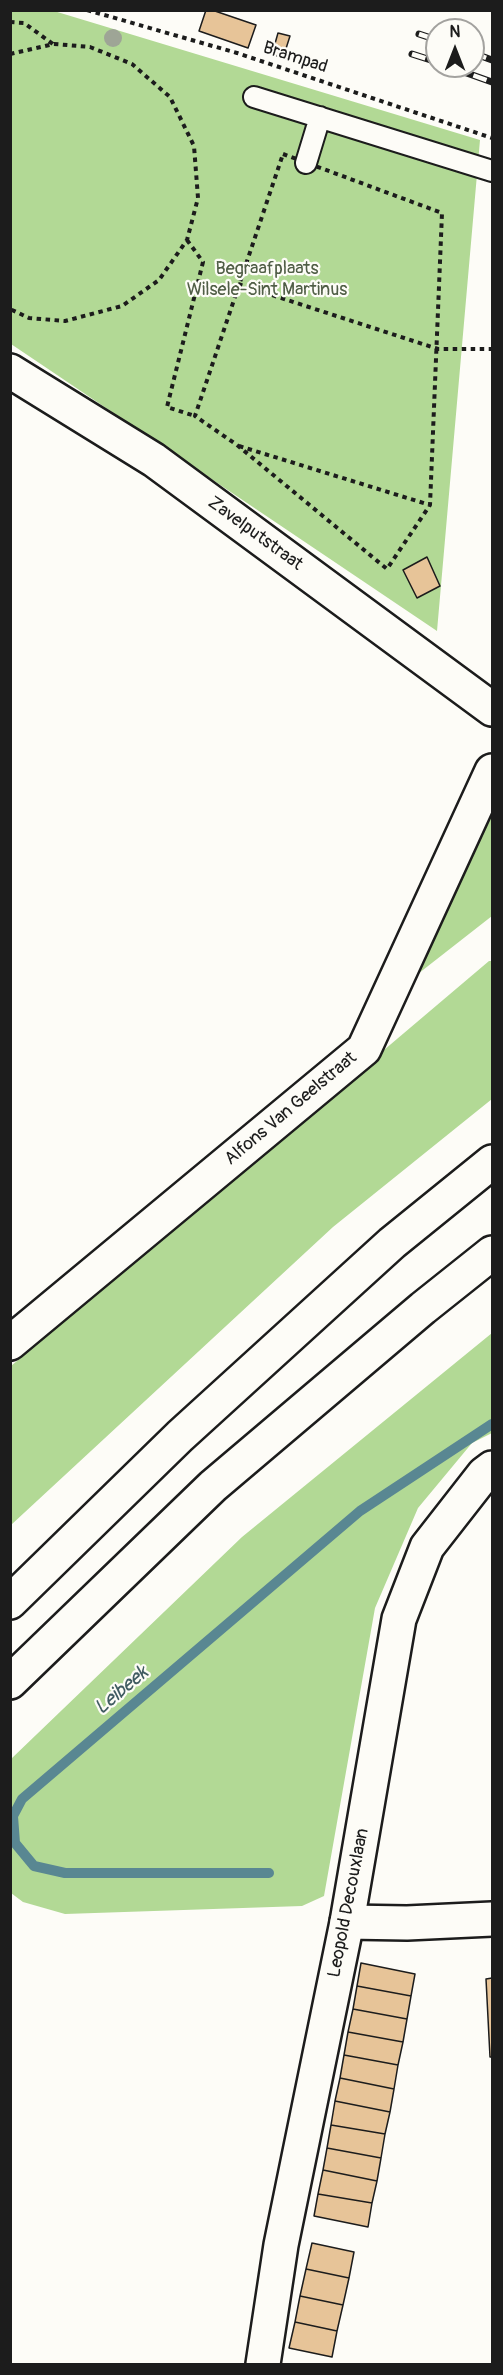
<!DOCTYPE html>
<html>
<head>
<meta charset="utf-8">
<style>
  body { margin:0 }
  #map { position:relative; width:503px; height:2375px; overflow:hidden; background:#fdfcf7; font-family:Pangolin,sans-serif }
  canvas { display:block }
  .frame { position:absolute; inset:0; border:12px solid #1c1c1c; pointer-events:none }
  .north { position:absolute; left:425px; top:18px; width:60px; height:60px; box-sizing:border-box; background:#fdfcf7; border:2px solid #a3a29f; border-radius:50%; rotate:0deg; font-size:16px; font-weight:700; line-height:24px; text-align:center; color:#1c1c1c }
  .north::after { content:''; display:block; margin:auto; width:21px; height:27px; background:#1c1c1c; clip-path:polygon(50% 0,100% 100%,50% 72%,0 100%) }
</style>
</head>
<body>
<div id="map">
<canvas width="503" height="2375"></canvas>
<div class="frame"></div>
<div class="north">N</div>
</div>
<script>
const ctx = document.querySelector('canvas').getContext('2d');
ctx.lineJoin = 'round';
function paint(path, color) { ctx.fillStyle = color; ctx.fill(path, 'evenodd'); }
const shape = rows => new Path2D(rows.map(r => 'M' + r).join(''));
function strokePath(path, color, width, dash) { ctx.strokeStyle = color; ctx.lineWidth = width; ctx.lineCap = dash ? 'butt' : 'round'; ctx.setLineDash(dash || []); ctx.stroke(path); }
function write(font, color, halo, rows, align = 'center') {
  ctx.font = font + ' Pangolin,sans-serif'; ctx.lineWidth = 4.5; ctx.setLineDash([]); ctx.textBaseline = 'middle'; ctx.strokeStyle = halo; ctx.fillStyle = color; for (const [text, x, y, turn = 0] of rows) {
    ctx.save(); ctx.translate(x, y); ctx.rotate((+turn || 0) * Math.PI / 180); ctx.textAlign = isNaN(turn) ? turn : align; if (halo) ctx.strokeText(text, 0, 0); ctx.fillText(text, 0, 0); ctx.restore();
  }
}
paint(shape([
  [10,11,54,11,480,140,437,631,11,344],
  [492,812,492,916,414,977],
  [489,961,492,961,492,1099,333,1227,11,1525,11,1366],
  [492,1333,492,1433,472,1443,418,1508,375,1608,324,1896,302,1906,65,1914,23,1902,11,1893,11,1759,242,1537]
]), '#b2d995');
strokePath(shape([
  [269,1873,65,1873,34,1866,15,1843,13,1816,22,1799,360,1511,492,1424]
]), '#598792', 10);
const building = shape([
  [206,10,212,10,256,25,248,48,199,31,206,10],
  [278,33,290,36,283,58,272,54,278,33],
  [427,557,440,586,417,598,403,570,427,557],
  [361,1963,415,1974,411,1996,357,1986,361,1963],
  [492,1978,492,2057,490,2057,486,1979,492,1978],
  [357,1986,411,1996,407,2019,353,2009,357,1986],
  [353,2009,407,2019,403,2042,348,2032,353,2009],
  [348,2032,403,2042,398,2065,344,2055,348,2032],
  [344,2055,398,2065,394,2089,340,2078,344,2055],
  [340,2078,394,2089,390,2112,335,2101,340,2078],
  [335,2101,390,2112,385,2134,331,2125,335,2101],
  [331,2125,385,2134,381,2158,327,2148,331,2125],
  [327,2148,381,2158,377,2181,323,2170,327,2148],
  [323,2170,377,2181,372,2203,318,2194,323,2170],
  [318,2194,372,2203,368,2227,314,2216,318,2194],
  [312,2243,354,2252,349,2278,306,2269,312,2243],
  [306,2269,349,2278,343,2305,300,2296,306,2269],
  [300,2296,343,2305,337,2331,295,2322,300,2296],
  [295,2322,337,2331,332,2357,289,2348,295,2322]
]);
paint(building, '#e7c498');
strokePath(building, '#1c1c1c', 1.5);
const service = shape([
  [254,97,492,171],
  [306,163,320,117]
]);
const minor = shape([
  [10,371,154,460,492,709],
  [10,1343,364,1049,492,771],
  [347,1922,407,1923,492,1919]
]);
const tertiary = shape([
  [263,2364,281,2245,347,1922,399,1619,427,1547,484,1474,492,1468]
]);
const motorway = shape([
  [10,1602,180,1436,392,1243,492,1162],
  [10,1682,213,1486,423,1308,492,1253]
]);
strokePath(service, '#1c1c1c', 24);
strokePath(minor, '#1c1c1c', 38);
strokePath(tertiary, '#1c1c1c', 38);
strokePath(motorway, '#1c1c1c', 38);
strokePath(shape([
  [87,10,237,53,492,138],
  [10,22,24,23,53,44],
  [10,54,54,44,90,47,132,64,170,97,194,146,198,198,187,240,159,280,122,306,65,321,29,318,10,309],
  [283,154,442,213,430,505,387,569,237,445,195,416,283,154],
  [187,240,203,262,167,407,195,416],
  [238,284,438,349,492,349],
  [239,446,430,505]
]), '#1c1c1c', 4, [4.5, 4.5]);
strokePath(service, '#fdfcf7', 20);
strokePath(minor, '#fdfcf7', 33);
strokePath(tertiary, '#fdfcf7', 33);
strokePath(motorway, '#fdfcf7', 33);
const rail = shape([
  [419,34,437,40],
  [473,53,492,60],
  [412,54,437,62],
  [447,66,492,82]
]);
strokePath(rail, '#1c1c1c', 7);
strokePath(rail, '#fdfcf7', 4.5, [14]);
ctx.fillStyle = '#9ea596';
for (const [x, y] of [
  [113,38]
]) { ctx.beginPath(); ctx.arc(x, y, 9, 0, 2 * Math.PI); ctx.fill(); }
write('18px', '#1c1c1c', '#fdfcf7', [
  ["Brampad",295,58,18],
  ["Zavelputstraat",255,534,36],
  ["Alfons Van Geelstraat",291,1109,-40],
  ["Leopold Decouxlaan",349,1903,-79]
]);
write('18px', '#505e46', '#fdfcf7', [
  ["Begraafplaats",267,269],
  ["Wilsele-Sint Martinus",267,290]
]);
write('italic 20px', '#405b61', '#fdfcf7', [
  ["Leibeek",122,1691,-40]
]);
</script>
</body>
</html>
